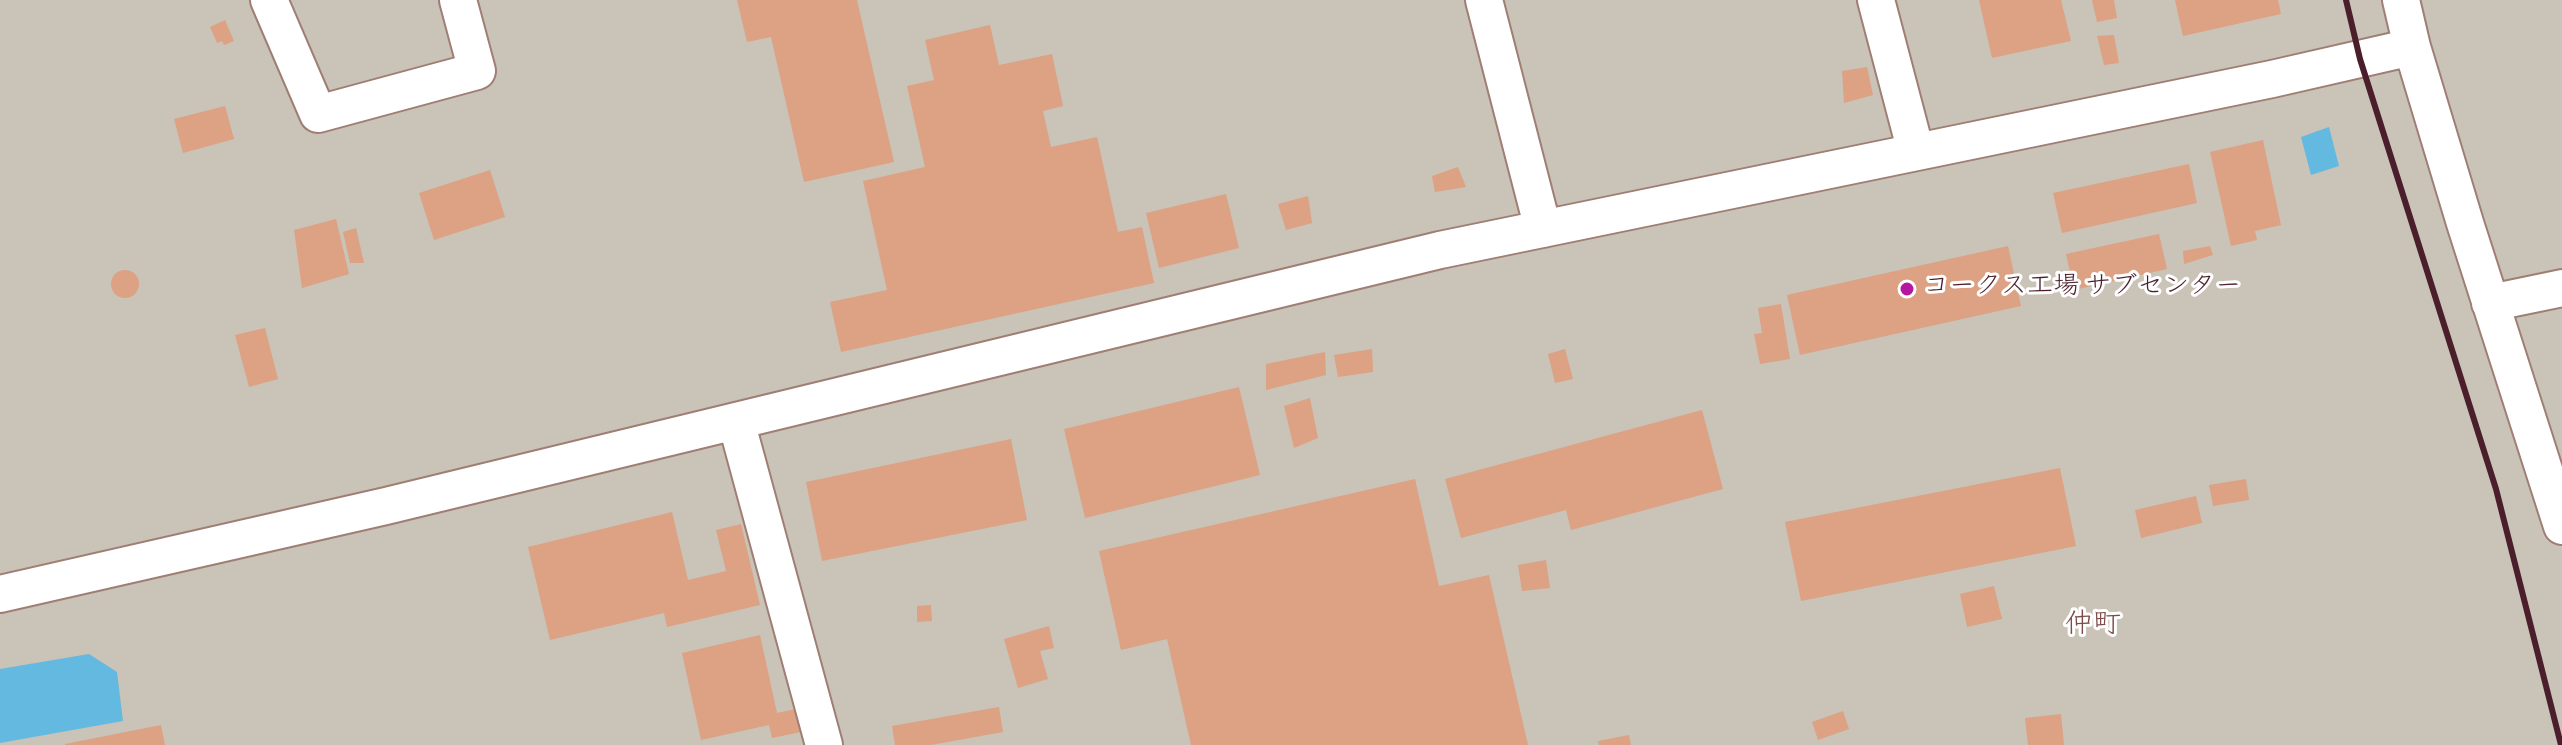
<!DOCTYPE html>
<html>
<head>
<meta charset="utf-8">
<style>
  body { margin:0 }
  canvas { display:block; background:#f4dcbd }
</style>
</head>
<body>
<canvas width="2562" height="745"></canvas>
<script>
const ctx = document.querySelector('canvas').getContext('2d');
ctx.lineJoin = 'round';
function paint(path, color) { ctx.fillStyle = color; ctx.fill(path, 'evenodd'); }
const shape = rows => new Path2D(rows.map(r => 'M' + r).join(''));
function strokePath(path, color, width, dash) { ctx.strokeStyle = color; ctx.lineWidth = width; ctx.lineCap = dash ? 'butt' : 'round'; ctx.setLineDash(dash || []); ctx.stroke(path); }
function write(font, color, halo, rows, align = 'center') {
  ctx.font = font + ' "Gochi Hand","Klee One",sans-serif'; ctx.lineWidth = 6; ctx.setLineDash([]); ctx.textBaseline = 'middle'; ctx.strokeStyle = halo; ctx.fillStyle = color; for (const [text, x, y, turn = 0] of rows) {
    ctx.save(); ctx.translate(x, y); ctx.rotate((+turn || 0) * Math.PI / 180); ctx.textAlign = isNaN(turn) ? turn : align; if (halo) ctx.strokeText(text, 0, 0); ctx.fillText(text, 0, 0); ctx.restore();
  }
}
paint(shape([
  [0,0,2562,0,2562,745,0,745]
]), '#c9c3b8');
paint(shape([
  [2329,127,2339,166,2311,175,2301,137],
  [89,654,117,672,123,721,0,743,0,669]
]), '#63b9e0');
paint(shape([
  [737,0,857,0,894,162,804,182,771,37,747,42],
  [1979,0,2061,0,2071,41,1992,58],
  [2092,0,2114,0,2117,18,2097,22],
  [2175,0,2278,0,2281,14,2183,36],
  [225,20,234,41,224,45,222,41,217,43,210,27],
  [990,25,999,65,1052,54,1063,106,1043,111,1051,147,1097,137,1118,232,1142,227,1154,283,841,352,830,302,887,290,863,181,925,167,907,86,934,80,925,40],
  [2114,35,2119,63,2104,65,2097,36],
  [1867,67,1873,95,1844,103,1842,71],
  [225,106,234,139,183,153,174,119],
  [2263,140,2281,225,2255,231,2257,240,2231,246,2210,152],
  [2189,164,2197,203,2062,233,2053,193],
  [1458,167,1466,187,1435,192,1432,176],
  [490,170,505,217,434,240,419,193],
  [1226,194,1239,248,1159,268,1146,213],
  [1308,196,1312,223,1286,230,1278,204],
  [336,219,349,274,302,288,294,230],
  [356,228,364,263,350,263,343,232],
  [2159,234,2167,269,2074,290,2066,254],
  [2008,246,2021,306,1800,355,1787,295],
  [2210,246,2213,255,2184,264,2183,251],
  '111 284a14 14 0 1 1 28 0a14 14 0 1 1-28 0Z',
  [1781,304,1790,359,1760,364,1754,334,1762,333,1758,308],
  [265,328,278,379,249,387,235,335],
  [1372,349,1373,372,1338,377,1334,355],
  [1565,349,1573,379,1555,383,1548,354],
  [1325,352,1326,375,1266,390,1266,364],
  [1239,387,1260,475,1085,518,1064,429],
  [1310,398,1318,438,1294,448,1284,406],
  [1702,410,1723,489,1571,530,1566,510,1461,538,1445,479],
  [1011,439,1027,520,822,561,806,482],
  [2060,468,2076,546,1801,601,1785,522],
  [1415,479,1439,586,1489,575,1528,745,1191,745,1167,639,1121,650,1099,551],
  [2246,479,2249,500,2213,506,2209,485],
  [2196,496,2202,523,2141,538,2135,510],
  [672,512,688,580,726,571,716,530,741,524,760,605,667,627,664,613,550,640,528,547],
  [1546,560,1550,588,1522,591,1518,565],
  [1994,586,2002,619,1967,627,1960,594],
  [931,605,932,621,917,622,917,606],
  [1049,626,1054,648,1040,651,1048,679,1018,688,1004,639],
  [760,635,777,713,796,709,801,732,772,738,769,725,701,740,682,653],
  [999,707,1003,732,931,745,895,745,892,726],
  [1843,711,1849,729,1818,740,1812,722],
  [2061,714,2064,745,2028,745,2025,718],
  [161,725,165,745,65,745,65,744],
  [1629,735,1631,745,1599,745,1598,741]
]), '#dda183');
const minor = shape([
  [269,0,318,114,477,71,458,0],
  [1484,0,1543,229],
  [1876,0,1916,152],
  [2401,0,2412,47,2465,223,2562,526],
  [2490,303,2562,288],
  [736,421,824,745],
  [0,594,386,506,1440,250,2272,79,2412,47]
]);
strokePath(minor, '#9f7e74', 40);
strokePath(minor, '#fff', 36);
strokePath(shape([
  [2346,0,2360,59,2496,489,2561,745]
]), '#4a1f2b', 6);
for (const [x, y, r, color] of [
  [1907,289,8,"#b5179e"]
]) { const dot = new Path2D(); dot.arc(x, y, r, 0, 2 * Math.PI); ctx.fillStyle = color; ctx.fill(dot); strokePath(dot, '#fff', 3); }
write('26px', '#4a1f2b', '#fff', [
  ["コークス工場 サブセンター",1923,289]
], 'left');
write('28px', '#7d4c4a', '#fff', [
  ["仲町",2093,628]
]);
</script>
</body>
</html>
